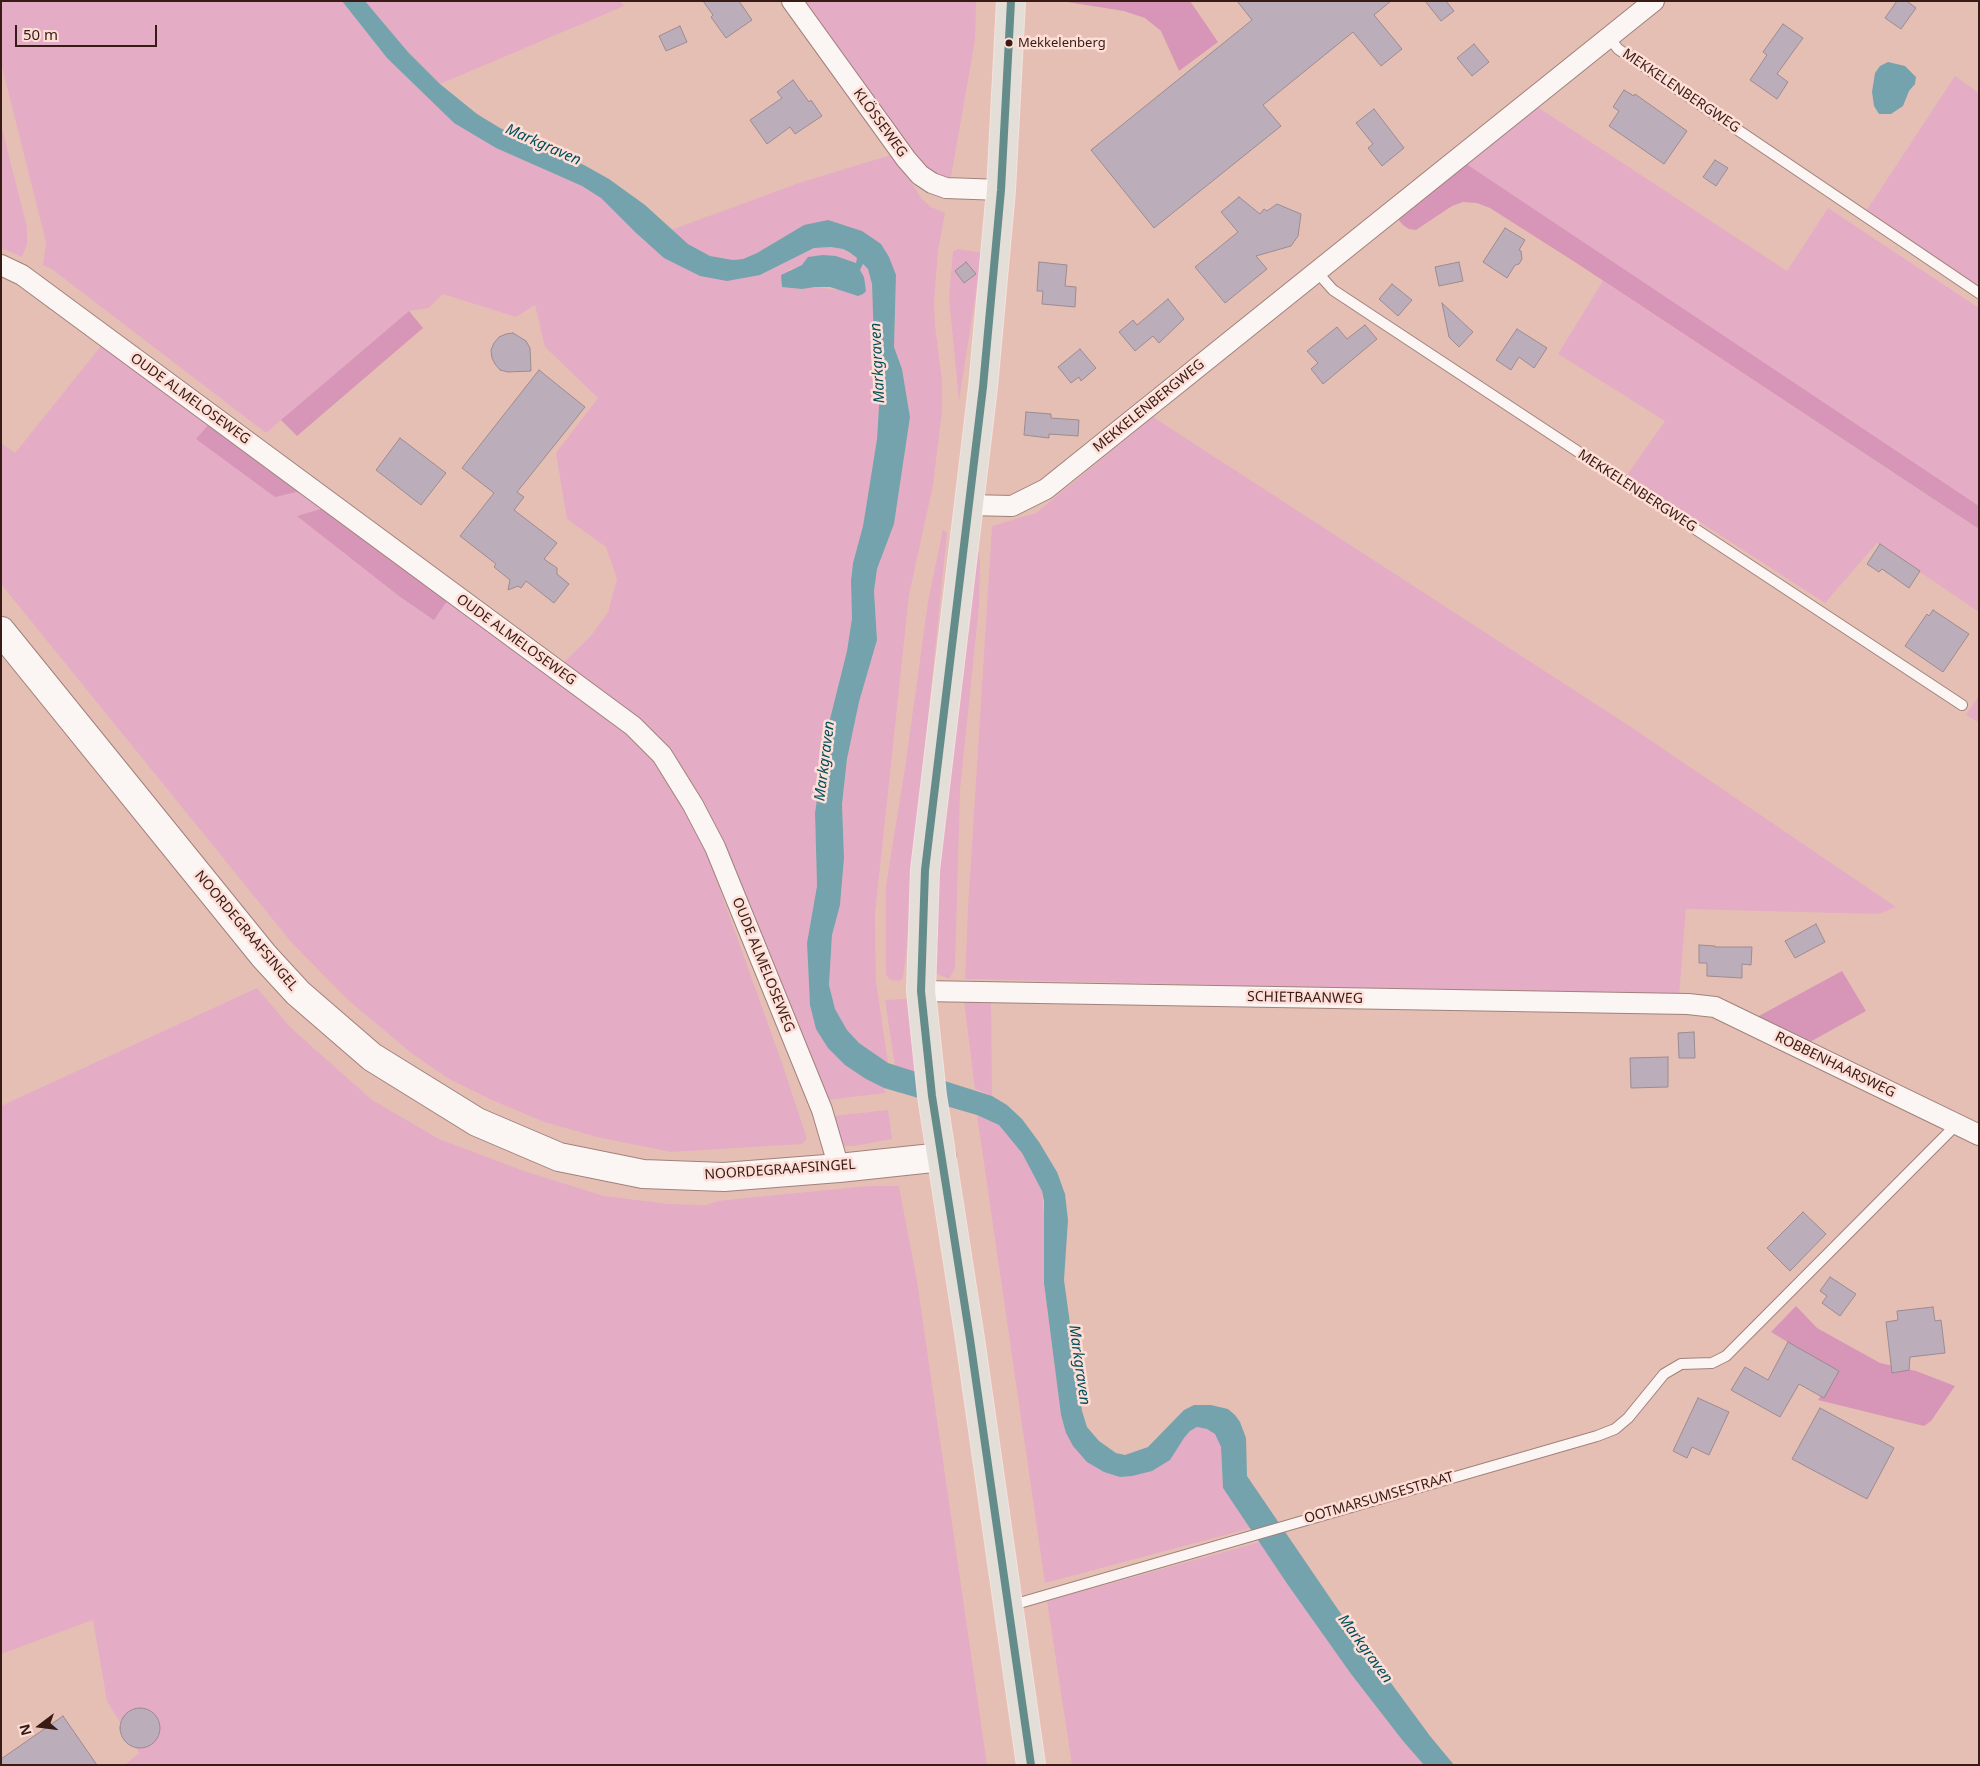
<!DOCTYPE html>
<html>
<head>
<meta charset="utf-8">
<style>
  body { margin:0 }
  #map { position:relative; width:1980px; height:1766px; overflow:hidden; background:#e6bfb4; font-family:"Noto Sans",sans-serif }
  canvas { display:block }
  .frame { position:absolute; inset:0; border:2px solid #371b14; pointer-events:none }
  .north { position:absolute; left:15px; top:1701px; width:50px; height:50px; -webkit-text-stroke:4px #fedfd7; paint-order:stroke; rotate:255deg; font-size:14px; font-weight:700; line-height:20px; text-align:center; color:#371b14 }
  .north::after { content:''; display:block; margin:auto; width:18px; height:22px; background:#371b14; clip-path:polygon(50% 0,100% 100%,50% 72%,0 100%) }
  .scale { position:absolute; left:15px; top:25px; width:142px; height:22px; box-sizing:border-box; border:2px solid #371b14; border-top:0; padding-left:6px; font-size:15px; line-height:18px; white-space:nowrap; color:#371b14; -webkit-text-stroke:4px #fedfd7; paint-order:stroke }
</style>
</head>
<body>
<div id="map">
<canvas width="1980" height="1766"></canvas>
<div class="frame"></div>
<div class="north">N</div>
<div class="scale">50 m</div>
</div>
<script>
const ctx = document.querySelector('canvas').getContext('2d');
ctx.lineJoin = 'round';
function paint(path, color) { ctx.fillStyle = color; ctx.fill(path, 'evenodd'); }
const shape = rows => new Path2D(rows.map(r => 'M' + r).join(''));
function strokePath(path, color, width, dash) { ctx.strokeStyle = color; ctx.lineWidth = width; ctx.lineCap = dash ? 'butt' : 'round'; ctx.setLineDash(dash || []); ctx.stroke(path); }
function write(font, color, halo, rows, align = 'center') {
  ctx.font = font + ' "Noto Sans",sans-serif'; ctx.lineWidth = 5; ctx.setLineDash([]); ctx.textBaseline = 'middle'; ctx.strokeStyle = halo; ctx.fillStyle = color; for (const [text, x, y, turn = 0] of rows) {
    ctx.save(); ctx.translate(x, y); ctx.rotate((+turn || 0) * Math.PI / 180); ctx.textAlign = isNaN(turn) ? turn : align; if (halo) ctx.strokeText(text, 0, 0); ctx.fillText(text, 0, 0); ctx.restore();
  }
}
paint(shape([
  [1,1,342,1,387,58,454,123,496,148,582,186,601,198,644,241,760,275,814,248,831,247,843,249,857,258,856,263,836,256,788,270,802,289,815,287,839,290,864,277,860,270,863,264,868,269,872,284,874,344,878,373,879,407,877,439,863,526,853,563,851,581,852,618,847,651,826,735,815,813,817,886,807,943,810,1005,866,1079,884,1088,885,1093,827,1100,721,843,612,699,564,662,590,637,608,612,617,579,606,547,567,519,556,453,598,398,545,347,535,305,516,317,443,294,429,308,409,311,266,433,53,270,43,265,46,242,1,63],
  [365,1,620,1,624,6,440,84,408,52],
  [805,1,976,1,975,40,951,177,942,177,912,157,801,4],
  [1955,76,1979,93,1979,290,1865,213],
  [1536,106,1787,271,1828,208,1979,308,1979,506,1465,163],
  [1,125,27,227,27,244,22,257,1,248],
  [894,154,921,198,931,207,945,213,938,250,934,303,935,325,942,381,942,411,933,485,909,595,875,914,876,981,888,1063,859,1043,847,1030,835,1009,829,985,832,935,840,905,844,858,842,804,847,759,859,702,877,640,874,591,877,569,894,524,910,417,902,369,894,347,896,275,804,225,757,253,743,259,733,260,710,256,688,244,671,230,799,183],
  [958,249,982,253,959,401,949,298,953,251],
  [1603,281,1979,529,1979,612,1877,543,1825,603,1627,475,1665,421,1558,354],
  [109,336,215,417,197,439,309,489,331,506,298,516,449,598,616,725,653,758,672,788,705,848,782,1063,807,1139,802,1144,671,1152,597,1137,544,1122,492,1100,449,1079,410,1052,348,1000,292,943,1,584,1,443,15,453],
  [1153,417,1631,727,1896,907,1878,914,1686,909,1679,996,965,979,968,908,992,526,1036,513],
  [943,529,947,533,918,817,907,945,903,978,900,981,890,980,886,974,886,886,906,761,928,602],
  [976,536,980,562,979,606,960,790,955,968,949,979,935,973,937,874],
  [1979,696,1979,723,1966,715],
  [257,988,290,1027,372,1100,439,1139,527,1172,604,1196,669,1204,707,1205,717,1201,868,1186,899,1186,917,1281,987,1765,125,1765,139,1753,107,1701,93,1620,1,1654,1,1106],
  [907,999,916,1073,895,1066,885,1000],
  [964,1000,991,1000,992,1096,975,1089],
  [888,1110,892,1139,854,1146,844,1146,833,1116],
  [977,1115,999,1125,1009,1136,1022,1153,1042,1191,1045,1228,1044,1283,1061,1415,1066,1433,1104,1472,1184,1438,1190,1431,1197,1427,1207,1429,1215,1434,1221,1447,1223,1488,1251,1528,1045,1583],
  [1260,1542,1288,1585,1351,1674,1403,1741,1424,1765,1072,1765,1047,1601]
]), '#e5acc6');
paint(shape([
  [1061,1,1190,1,1218,42,1179,71,1161,31,1145,18,1124,11],
  [1465,163,1979,506,1979,529,1578,264,1490,208,1477,203,1463,202,1452,206,1416,230,1409,229,1403,225,1397,218],
  [409,311,423,328,297,436,281,420],
  [215,417,309,489,275,497,196,439],
  [331,506,449,598,434,620,399,596,297,516],
  [1842,971,1866,1011,1808,1043,1757,1017],
  [1796,1306,1817,1328,1880,1363,1916,1371,1955,1386,1931,1421,1924,1426,1818,1400,1830,1383,1791,1344,1771,1332]
]), '#d795b7');
paint(shape([
  [342,1,365,1,408,52,440,84,477,114,500,128,584,165,609,179,645,205,688,244,710,256,733,260,743,259,757,253,804,225,828,220,862,231,881,244,889,257,896,275,894,347,902,369,910,417,894,524,877,569,874,591,877,640,859,702,847,759,842,804,844,858,840,905,832,935,829,985,835,1009,847,1030,859,1043,888,1063,992,1096,1007,1105,1022,1119,1039,1142,1057,1172,1065,1194,1068,1220,1064,1280,1082,1411,1087,1427,1099,1441,1116,1453,1125,1455,1148,1447,1184,1410,1194,1405,1211,1405,1228,1409,1235,1415,1240,1422,1246,1438,1247,1476,1352,1630,1430,1736,1454,1765,1424,1765,1403,1741,1351,1674,1288,1585,1223,1488,1221,1447,1215,1434,1207,1429,1197,1427,1190,1431,1184,1438,1170,1460,1152,1471,1132,1476,1120,1477,1104,1472,1087,1462,1073,1446,1066,1433,1061,1415,1044,1283,1044,1201,1042,1191,1022,1153,999,1125,977,1115,884,1088,866,1079,845,1065,828,1048,816,1029,810,1005,807,943,817,886,815,813,826,735,847,651,852,618,851,581,853,563,863,526,877,439,879,407,878,373,874,344,872,284,868,269,863,264,860,270,864,277,866,291,863,294,858,296,830,287,815,287,802,289,782,287,781,275,802,265,808,257,823,255,836,256,856,263,857,258,849,252,843,249,831,247,814,248,760,275,727,281,700,276,664,258,636,233,601,198,582,186,496,148,454,123,387,58],
  [1888,62,1905,66,1916,77,1915,84,1909,91,1903,106,1891,114,1879,114,1874,106,1872,92,1875,73,1880,66]
]), '#75a3ad');
const building = shape([
  [703,1,739,1,752,20,726,38,711,17,713,15,703,1],
  [1237,1,1391,1,1374,15,1402,49,1381,66,1353,32,1263,105,1281,126,1154,228,1091,150,1252,20,1237,1],
  [1425,1,1446,1,1454,11,1441,21,1425,1],
  [1897,1,1907,1,1916,8,1901,29,1885,18,1897,1],
  [1783,24,1803,38,1777,74,1788,82,1777,99,1750,80,1767,55,1763,52,1783,24],
  [680,26,687,42,666,51,659,36,680,26],
  [1474,44,1489,62,1472,76,1457,58,1474,44],
  [793,80,809,102,811,100,822,116,795,134,790,127,767,144,750,120,782,98,777,92,793,80],
  [1624,90,1634,96,1635,94,1687,131,1664,164,1609,126,1619,111,1613,107,1624,90],
  [1374,109,1404,148,1382,166,1368,148,1373,144,1356,123,1374,109],
  [1715,160,1728,168,1716,186,1703,177,1715,160],
  [1239,197,1260,214,1264,209,1267,211,1277,204,1301,214,1298,236,1291,246,1256,256,1267,269,1225,303,1195,267,1238,232,1221,212,1239,197],
  [1505,228,1525,240,1519,250,1521,251,1522,259,1519,264,1515,265,1507,278,1483,262,1505,228],
  [966,262,976,274,964,283,955,271,966,262],
  [1039,262,1067,265,1065,286,1076,287,1075,307,1042,304,1043,291,1037,291,1039,262],
  [1459,262,1463,281,1439,286,1435,267,1459,262],
  [1392,284,1412,300,1398,316,1379,299,1392,284],
  [1168,299,1184,319,1159,343,1153,336,1135,351,1119,332,1133,320,1137,325,1168,299],
  [1442,303,1473,332,1459,347,1449,337,1442,303],
  [1365,325,1377,339,1323,384,1311,369,1318,363,1307,351,1337,327,1347,339,1365,325],
  [1517,329,1547,348,1534,368,1519,357,1511,370,1496,360,1517,329],
  [513,333,526,341,530,348,531,371,508,372,500,370,495,364,492,358,491,350,494,343,499,337,506,334,513,333],
  [1080,349,1096,368,1081,381,1079,377,1071,383,1058,367,1080,349],
  [539,370,585,407,517,492,524,497,514,510,557,543,544,559,557,568,557,574,569,584,554,603,526,581,521,588,518,586,508,590,510,580,494,567,496,564,460,536,494,493,462,468,539,370],
  [1026,412,1051,414,1051,418,1079,420,1078,436,1049,434,1049,438,1024,435,1026,412],
  [400,438,446,473,421,505,376,470,400,438],
  [1880,544,1920,571,1909,588,1882,569,1879,572,1867,564,1880,544],
  [1933,610,1969,634,1943,672,1905,646,1927,614,1929,616,1933,610],
  [1816,924,1825,942,1795,958,1785,941,1816,924],
  [1699,945,1715,946,1715,947,1752,947,1751,965,1742,964,1742,978,1707,976,1707,963,1699,963,1699,945],
  [1694,1032,1695,1058,1679,1058,1678,1033,1694,1032],
  [1668,1057,1668,1087,1631,1088,1630,1058,1668,1057],
  [1803,1212,1826,1234,1790,1271,1767,1248,1803,1212],
  [1830,1277,1856,1294,1840,1316,1822,1303,1827,1296,1820,1291,1830,1277],
  [1933,1307,1935,1321,1941,1320,1945,1353,1910,1357,1909,1370,1892,1373,1886,1322,1898,1320,1897,1311,1933,1307],
  [1788,1342,1839,1371,1824,1398,1799,1384,1780,1417,1731,1390,1745,1367,1768,1380,1788,1342],
  [1698,1398,1729,1412,1709,1455,1692,1447,1687,1458,1673,1451,1698,1398],
  [1820,1408,1894,1448,1867,1499,1792,1459,1820,1408],
  '120 1728a20 20 0 1 1 40 0a20 20 0 1 1-40 0Z',
  [63,1716,97,1765,1,1765,1,1759,63,1716]
]);
paint(building, '#bcadbb');
strokePath(building, '#9b8b90', 1);
const lane = shape([
  [1609,37,1618,49,1979,293],
  [1317,272,1333,290,1962,705],
  [1009,1606,1597,1436,1615,1429,1628,1418,1664,1374,1681,1364,1712,1363,1726,1356,1957,1124]
]);
const street = shape([
  [792,1,906,159,920,175,932,183,946,188,1001,190],
  [1,265,22,275,633,726,662,755,693,805,715,847,822,1110,839,1168],
  [967,505,1012,506,1046,489,1654,1],
  [921,991,1688,1004,1715,1007,1979,1135]
]);
const secondary = shape([
  [1,631,264,956,298,993,372,1057,477,1122,559,1157,643,1174,724,1177,839,1168,942,1157]
]);
const primary = shape([
  [1011,1,1001,190,983,387,925,870,921,991,932,1096,970,1339,1031,1765]
]);
strokePath(lane, '#a0827b', 12);
strokePath(street, '#a0827b', 22);
strokePath(secondary, '#a0827b', 30);
strokePath(primary, '#f4e2dd', 30);
strokePath(lane, '#fbf5f4', 10);
strokePath(street, '#fbf5f4', 20);
strokePath(secondary, '#fbf5f4', 28);
strokePath(primary, '#e4ded8', 28);
strokePath(shape([
  [1011,1,1001,190,983,387,925,870,921,991,932,1096,970,1339,1031,1765]
]), '#648c8a', 8);
for (const [x, y, r, color] of [
  [1009,43,4.5,"#371b14"]
]) { const dot = new Path2D(); dot.arc(x, y, r, 0, 2 * Math.PI); ctx.fillStyle = color; ctx.fill(dot); strokePath(dot, '#fedfd7', 2); }
write('13px', '#371b14', '#fedfd7', [
  ["Mekkelenberg",1018,43]
], 'left');
write('14px', '#371b14', '#fedfd7', [
  ["MEKKELENBERGWEG",1681,91,34],
  ["KLÖSSEWEG",880,123,54],
  ["OUDE ALMELOSEWEG",190,399,36],
  ["MEKKELENBERGWEG",1149,406,-39],
  ["MEKKELENBERGWEG",1637,491,33],
  ["OUDE ALMELOSEWEG",516,640,36],
  ["NOORDEGRAAFSINGEL",246,931,50],
  ["OUDE ALMELOSEWEG",763,965,68],
  ["SCHIETBAANWEG",1305,998,1],
  ["ROBBENHAARSWEG",1835,1065,26],
  ["NOORDEGRAAFSINGEL",780,1170,-4],
  ["OOTMARSUMSESTRAAT",1379,1498,-16]
]);
write('italic 15px', '#014e5c', '#fedfd7', [
  ["Markgraven",543,145,24],
  ["Markgraven",878,363,-93],
  ["Markgraven",825,761,-83],
  ["Markgraven",1079,1365,82],
  ["Markgraven",1365,1649,54]
]);
</script>
</body>
</html>
